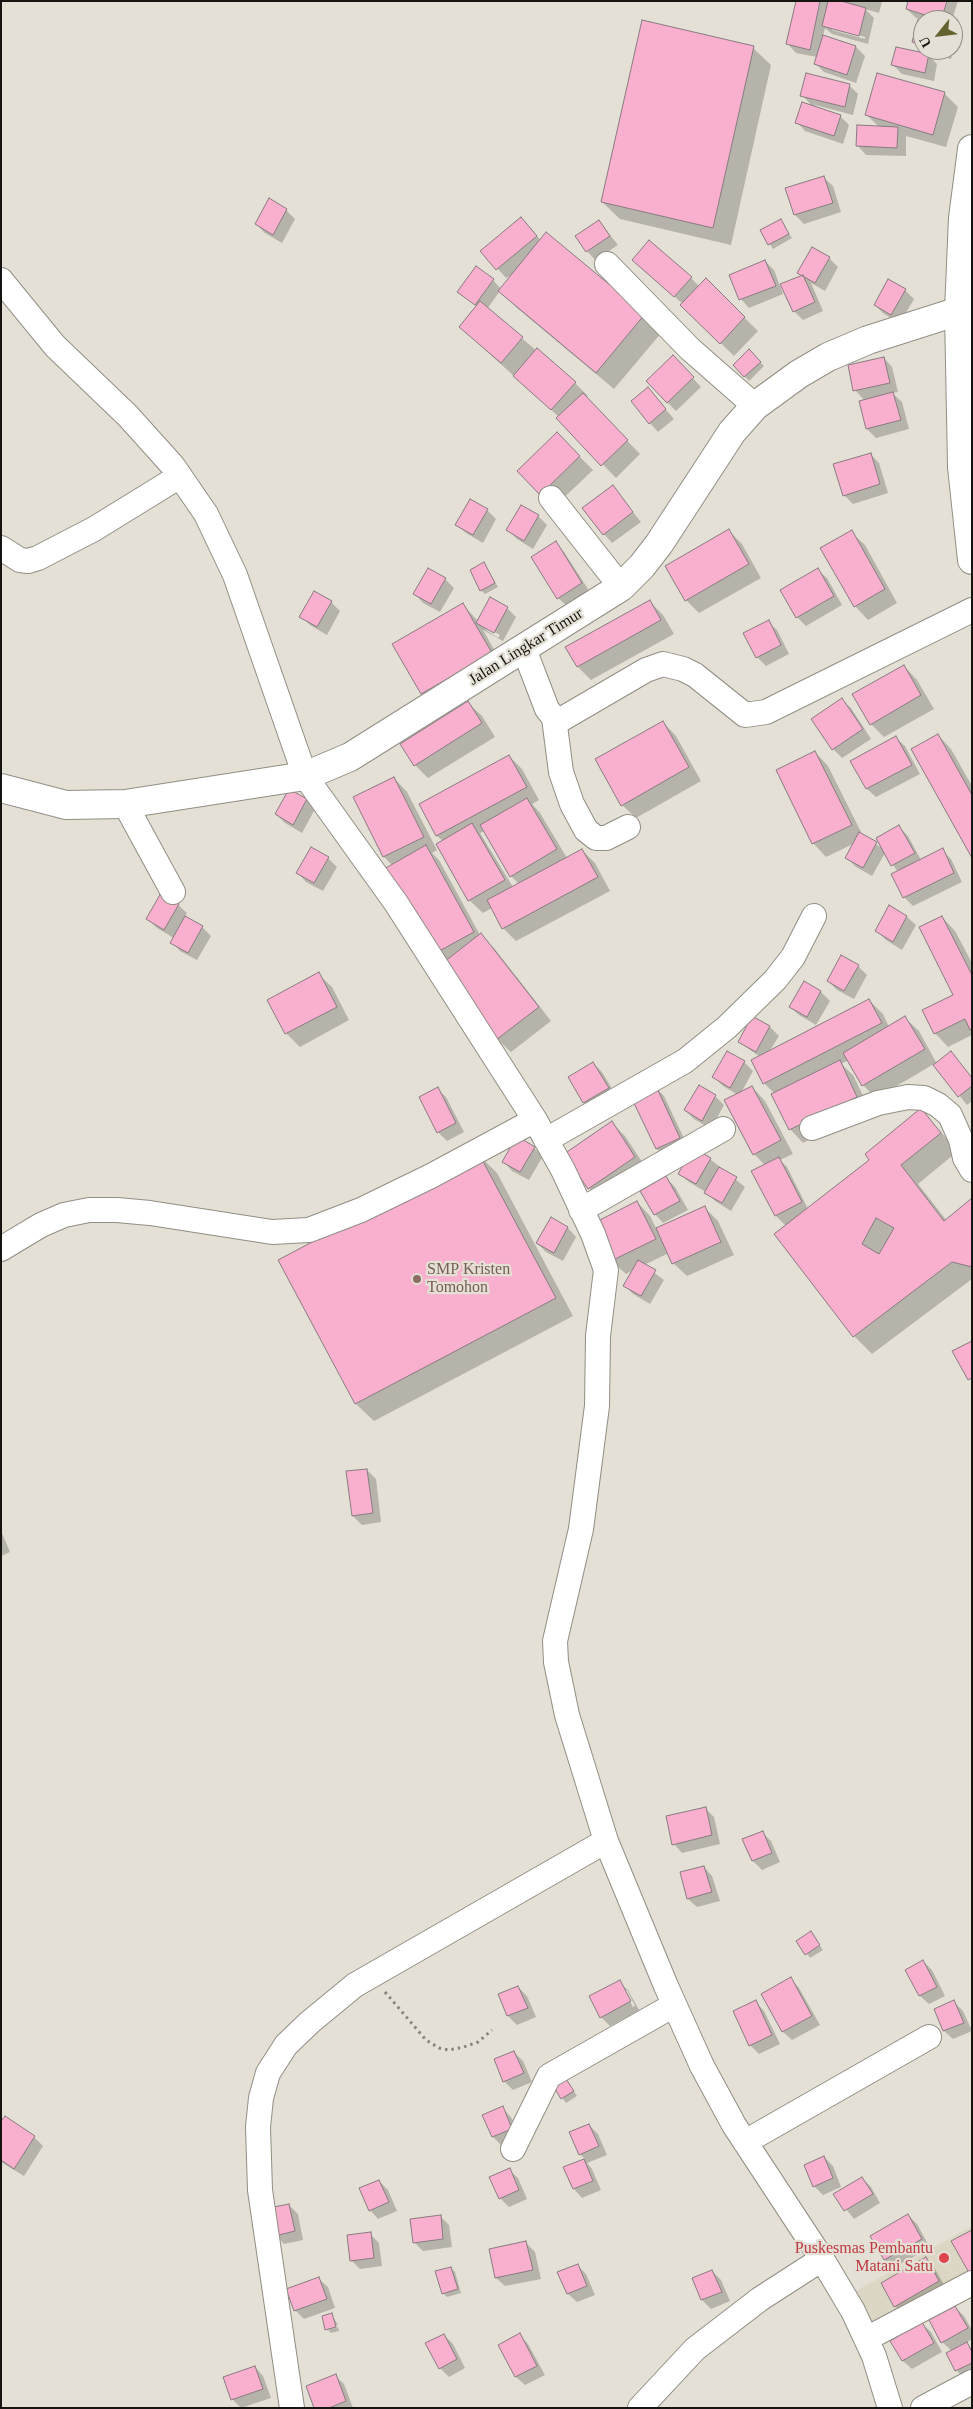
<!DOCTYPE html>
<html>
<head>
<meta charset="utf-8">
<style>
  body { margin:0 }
  #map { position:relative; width:973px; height:2409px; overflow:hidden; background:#e4e0d5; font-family:Georgia,serif }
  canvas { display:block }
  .frame { position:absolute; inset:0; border:2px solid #151410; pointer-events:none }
  .north { position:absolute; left:913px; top:10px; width:50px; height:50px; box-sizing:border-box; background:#e4e0d5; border:1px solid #918e86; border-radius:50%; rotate:241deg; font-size:14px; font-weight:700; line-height:20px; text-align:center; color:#151410 }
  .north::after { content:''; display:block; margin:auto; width:18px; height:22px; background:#64622f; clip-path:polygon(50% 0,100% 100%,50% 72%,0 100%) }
</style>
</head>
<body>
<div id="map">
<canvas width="973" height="2409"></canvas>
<div class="frame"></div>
<div class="north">U</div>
</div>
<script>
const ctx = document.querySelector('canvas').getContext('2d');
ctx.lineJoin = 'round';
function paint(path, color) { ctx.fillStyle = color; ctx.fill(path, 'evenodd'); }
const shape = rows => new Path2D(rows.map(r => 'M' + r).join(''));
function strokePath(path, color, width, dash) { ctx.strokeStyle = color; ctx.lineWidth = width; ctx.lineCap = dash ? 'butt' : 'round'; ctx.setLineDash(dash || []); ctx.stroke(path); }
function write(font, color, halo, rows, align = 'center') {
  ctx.font = font + ' Georgia,serif'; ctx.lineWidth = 4.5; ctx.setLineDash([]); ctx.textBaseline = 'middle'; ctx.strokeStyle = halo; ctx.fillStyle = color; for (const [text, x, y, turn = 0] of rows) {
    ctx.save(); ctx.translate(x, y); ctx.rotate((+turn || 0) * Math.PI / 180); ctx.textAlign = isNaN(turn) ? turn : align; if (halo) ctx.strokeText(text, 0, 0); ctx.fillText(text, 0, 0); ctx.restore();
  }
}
paint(shape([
  [972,2226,972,2290,881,2340,854,2292]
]), '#dcd7c4');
paint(shape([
  [797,1,882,1,879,13,865,9,874,18,868,44,832,34,825,28,823,36,856,47,865,56,856,83,824,72,815,63,817,57,796,53,788,44],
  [832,27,865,37,865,39,832,30],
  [910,1,958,1,952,20,923,20,916,18,907,9],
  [923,23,923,50,953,50,953,35,957,39,951,59,922,51,913,42],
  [753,48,771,65,731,245,620,219,602,202],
  [928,55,937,64,934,81,902,74,893,65],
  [850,86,858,94,853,115,815,105,814,107,840,116,849,125,843,144,805,131,797,122,813,107,802,95],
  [944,93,958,107,946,147,906,136,906,156,866,155,858,146,880,128,867,115],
  [824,178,833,186,841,212,804,224,795,215,787,189],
  [286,210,295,219,282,243,265,233,256,224],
  [780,220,792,238,773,249,762,231],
  [599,221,618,245,595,260,587,251],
  [530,227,541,241,547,234,662,332,614,389,517,308,500,291,487,309,575,383,588,396,586,398,640,454,616,478,558,418,559,417,460,327,477,307,459,291,493,280,501,289,513,274,506,278,482,251],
  [829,258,838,267,825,291,811,283,823,311,803,320,794,311,803,276],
  [765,261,774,270,783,294,749,308,741,299],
  [642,269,691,278,700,287,706,280,758,331,734,356,682,305,683,304],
  [905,290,914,299,900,323,884,314,875,305],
  [749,351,764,366,749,381,734,365],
  [884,358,892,367,898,392,892,393,902,402,909,429,876,438,867,429,860,402,865,401,855,390],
  [681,365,701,387,676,411,667,402],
  [648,389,674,419,658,432,650,423],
  [557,434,593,470,554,507,519,471],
  [870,454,879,463,888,493,853,504,844,495],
  [613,487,641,522,612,543,604,534],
  [487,510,496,519,483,543,466,533,457,525],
  [538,516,547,525,533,549,517,539,508,530],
  [729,531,742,544,761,578,699,613,686,600],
  [851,532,865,545,897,603,868,620,855,606],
  [555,543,564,552,590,592,567,606,558,598],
  [484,564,498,587,485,594,481,590],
  [818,570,827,578,842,605,806,626,797,617],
  [445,579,454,588,440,612,423,603,415,594],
  [491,599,507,608,516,617,503,641,483,630,504,667,435,707,422,693,463,605,478,621],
  [486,627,500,635,498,638,486,630],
  [331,602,340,611,327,635,310,625,301,616],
  [650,602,663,615,674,634,591,680,578,667],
  [768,622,777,630,789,654,766,666,757,657],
  [904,666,917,680,934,709,884,737,871,724],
  [842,700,851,708,871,739,842,758,833,749],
  [468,703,482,716,495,737,428,778,415,765],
  [663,722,676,736,701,781,636,818,622,805],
  [938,735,951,749,972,786,972,856],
  [896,738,905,746,920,774,876,797,867,789,852,761],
  [815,752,828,766,863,836,882,848,899,827,908,836,921,860,942,850,951,859,962,882,913,906,904,897,898,872,885,853,872,876,856,867,847,858,855,843,826,857,813,843],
  [509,756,522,769,539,800,532,804,540,813,567,858,582,850,595,863,610,891,516,941,503,928,492,908,483,913,469,900,443,841,437,836,420,805],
  [484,831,511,876,519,884,513,887,480,833],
  [394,778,407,792,437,850,432,853,439,860,480,935,494,948,551,1021,511,1052,497,1039,441,966,392,865,384,857],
  [306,800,315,809,302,833,285,823,276,814],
  [328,858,337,867,323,891,306,882,298,873],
  [178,905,187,913,184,918,202,927,211,936,197,960,180,951,172,942,174,938,157,928,148,919],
  [890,907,907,917,916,925,902,950,886,940,877,931],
  [942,917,955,931,972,963,972,1035,948,1047,935,1033,955,996],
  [842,957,858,966,867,975,854,999,837,990,828,981],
  [318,974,332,987,349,1020,300,1047,286,1033,269,1000],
  [804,983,821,992,830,1001,816,1025,799,1015,790,1007],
  [869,1000,883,1014,889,1027,905,1018,919,1031,937,1064,951,1053,972,1077,972,1101,967,1105,934,1064,876,1098,863,1085,849,1060,841,1064,853,1075,870,1110,803,1143,790,1129,775,1094,764,1083,760,1057,739,1042,753,1017,770,1027,779,1036,769,1052],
  [728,1053,744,1062,753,1071,741,1093,752,1087,765,1101,793,1154,780,1160,787,1167,808,1209,871,1160,921,1110,958,1151,918,1184,947,1221,972,1200,972,1279,872,1354,854,1336,775,1234,786,1226,776,1216,753,1172,765,1165,754,1154,738,1095,723,1086,714,1077],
  [593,1063,602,1072,617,1097,593,1111,584,1103,569,1077],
  [655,1087,664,1096,688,1147,666,1158,657,1149,633,1098],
  [437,1089,446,1097,464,1132,447,1141,438,1132],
  [715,1096,724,1105,711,1129,694,1119,685,1110],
  [612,1123,625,1136,648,1171,602,1201,589,1188],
  [534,1148,543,1156,529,1180,512,1171,504,1162],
  [479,1155,497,1173,573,1316,374,1421,356,1404,280,1261],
  [710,1159,745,1187,731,1211,715,1201,706,1192,689,1182,680,1174],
  [666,1178,675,1187,688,1210,663,1223,655,1214],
  [637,1202,650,1216,657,1230,705,1208,718,1221,734,1255,687,1276,673,1263,669,1253,644,1265,664,1280,650,1304,633,1294,625,1286,633,1270,626,1274,612,1261],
  [551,1219,568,1228,576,1237,563,1261,546,1252,537,1243],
  [367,1470,376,1479,381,1522,362,1525,353,1516],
  [1,1531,10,1552,1,1556],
  [705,1808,714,1817,720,1844,682,1853,674,1844],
  [762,1832,771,1841,780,1862,762,1870,753,1861,744,1840],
  [704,1867,712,1876,720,1901,697,1907,688,1899],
  [811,1933,823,1950,810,1958,798,1941],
  [923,1961,932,1970,945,1996,929,2004,920,1996,907,1970],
  [791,1979,799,1988,820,2025,792,2040,783,2032,763,1994],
  [619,1982,628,1990,639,2010,610,2026,601,2017],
  [624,1990,627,1990,635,2006,633,2007],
  [518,1987,527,1996,536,2017,517,2025,508,2016,500,1995],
  [756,2002,764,2011,780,2044,759,2054,750,2045],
  [954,2002,963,2011,972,2031,953,2039,944,2031,936,2010],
  [514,2052,523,2061,532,2082,513,2090,504,2081],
  [570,2085,577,2096,566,2103,555,2088],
  [502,2108,511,2117,520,2137,501,2145,493,2137],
  [1,2124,34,2137,43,2146,24,2176,1,2162],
  [589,2125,598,2134,607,2155,587,2163,592,2169,601,2190,582,2198,574,2189,565,2168,585,2159,580,2154],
  [824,2157,833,2166,841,2187,823,2195,814,2186],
  [509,2170,518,2178,527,2199,509,2207,500,2198],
  [862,2178,871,2187,880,2203,854,2219,835,2195],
  [379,2181,388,2190,397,2211,378,2219,370,2210],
  [289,2205,298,2214,303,2240,284,2244,276,2235],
  [908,2215,917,2224,930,2248,893,2268,885,2260,871,2236],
  [440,2216,449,2225,452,2247,423,2251,414,2242],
  [370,2234,379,2243,382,2266,360,2269,351,2260],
  [526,2243,535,2252,541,2279,505,2286,496,2278],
  [925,2259,934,2267,947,2290,904,2315,895,2306],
  [577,2265,586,2274,595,2295,577,2302,568,2294],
  [451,2268,455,2272,461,2293,447,2297,443,2293],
  [712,2271,721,2280,730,2301,711,2309,702,2300,693,2279],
  [319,2279,328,2287,335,2308,304,2319,295,2310],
  [955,2307,964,2316,972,2330,972,2339,966,2343,972,2349,972,2376,965,2379,956,2370,952,2351,942,2342],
  [332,2315,338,2325,327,2328,327,2330,326,2329],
  [922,2324,931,2332,942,2352,912,2369,903,2361,892,2341],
  [338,2327,339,2331,331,2333,328,2330],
  [444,2335,453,2344,465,2368,449,2377,440,2368],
  [520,2335,528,2344,545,2375,525,2385,516,2377,500,2345],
  [255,2367,263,2376,271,2398,241,2408,232,2399],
  [335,2376,344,2384,353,2408,316,2408]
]), '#0003');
const building = shape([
  [796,1,820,1,810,50,786,44,796,1],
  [828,1,841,1,866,8,859,36,822,26,828,1],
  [908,1,947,1,941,20,906,9,908,1],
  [642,20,754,46,713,228,601,202,642,20],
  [918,20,923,21,923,45,912,42,918,20],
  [823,35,856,46,847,75,814,64,823,35],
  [896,47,929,54,925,73,891,65,896,47],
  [806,73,850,84,845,107,800,96,806,73],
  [877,73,945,92,933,135,865,115,877,73],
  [802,102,841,115,834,136,795,123,802,102],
  [857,125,898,127,897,148,856,146,857,125],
  [824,176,833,203,794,215,785,188,824,176],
  [269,198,287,209,273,235,255,224,269,198],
  [521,217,537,236,496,270,480,251,521,217],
  [781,219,789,234,768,245,760,230,781,219],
  [599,220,610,236,586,252,575,236,599,220],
  [546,232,645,314,596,373,498,291,546,232],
  [649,240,692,277,674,297,632,260,649,240],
  [812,247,830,257,815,283,797,273,812,247],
  [765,260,776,286,739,300,729,275,765,260],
  [476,266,494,279,475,305,457,292,476,266],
  [803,275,815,302,793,312,780,284,803,275],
  [706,278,745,317,720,344,680,305,706,278],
  [888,279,906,289,891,315,874,305,888,279],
  [480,301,523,337,501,363,459,327,480,301],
  [537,348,576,382,551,410,513,376,537,348],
  [749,349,761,362,744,377,733,365,749,349],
  [673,355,694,377,667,403,646,381,673,355],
  [884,357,890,383,853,391,848,365,884,357],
  [648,387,666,409,649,424,631,401,648,387],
  [893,392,901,420,866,429,859,401,893,392],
  [583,393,628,440,601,466,556,418,583,393],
  [557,432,580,456,540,495,517,471,557,432],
  [871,453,880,484,843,496,833,464,871,453],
  [613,485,633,512,603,535,582,508,613,485],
  [470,499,488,509,473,535,455,525,470,499],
  [521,505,539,515,524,541,506,530,521,505],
  [729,529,749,564,685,601,665,566,729,529],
  [852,530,885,589,854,607,820,548,852,530],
  [556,541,582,583,557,599,531,557,556,541],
  [484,562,495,583,480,591,470,570,484,562],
  [428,568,446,578,431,604,413,594,428,568],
  [818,568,834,596,796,618,780,590,818,568],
  [314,591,332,601,317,627,299,617,314,591],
  [490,597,508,607,494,633,476,623,490,597],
  [650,600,661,620,577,667,565,647,650,600],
  [463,603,492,653,421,694,392,644,463,603],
  [769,620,781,645,756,658,743,633,769,620],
  [904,665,921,695,870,725,852,694,904,665],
  [842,698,863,729,832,750,811,719,842,698],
  [468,701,482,723,414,766,400,744,468,701],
  [663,721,689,767,621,806,595,759,663,721],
  [938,734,972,795,972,858,911,749,938,734],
  [896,736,912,765,866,789,850,761,896,736],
  [815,751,852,825,812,844,776,770,815,751],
  [509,755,527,787,436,836,419,804,509,755],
  [394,777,424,837,383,857,353,797,394,777],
  [289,789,307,799,293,825,275,814,289,789],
  [527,798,557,849,510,877,480,825,527,798],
  [472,823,505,880,468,901,436,844,472,823],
  [899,825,915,853,891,866,876,838,899,825],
  [859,832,877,842,863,868,845,858,859,832],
  [426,845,474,932,432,955,384,869,426,845],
  [311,847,329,857,314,883,296,873,311,847],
  [943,848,954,873,903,898,891,874,943,848],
  [582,849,598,877,502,929,487,900,582,849],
  [161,893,179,904,164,930,146,919,161,893],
  [889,905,907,916,893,942,875,931,889,905],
  [185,916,203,926,188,953,170,943,185,916],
  [942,916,972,975,972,1029,970,1030,965,1019,934,1034,922,1010,953,995,919,927,942,916],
  [481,933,539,1007,496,1040,439,966,481,933],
  [841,955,859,965,844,991,827,981,841,955],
  [319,972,337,1007,285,1034,267,1000,319,972],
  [804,981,821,991,807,1017,789,1007,804,981],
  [869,999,882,1023,763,1084,751,1060,869,999],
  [752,1016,770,1026,756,1052,738,1042,752,1016],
  [905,1016,925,1049,862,1086,843,1053,905,1016],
  [727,1051,745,1061,730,1088,712,1077,727,1051],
  [951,1051,972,1078,972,1086,958,1097,933,1065,951,1051],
  [840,1060,857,1097,789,1130,771,1094,840,1060],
  [593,1062,609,1088,583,1103,568,1077,593,1062],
  [699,1085,716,1095,702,1121,684,1110,699,1085],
  [656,1086,680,1138,656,1149,631,1097,656,1086],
  [752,1086,781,1140,753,1155,724,1100,752,1086],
  [438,1087,456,1123,437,1133,419,1097,438,1087],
  [921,1108,941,1133,901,1165,944,1221,972,1198,972,1267,952,1262,853,1337,774,1234,869,1160,865,1154,921,1108],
  [612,1121,635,1157,588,1189,564,1154,612,1121],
  [517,1136,535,1147,520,1172,502,1162,517,1136],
  [693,1148,711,1158,696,1184,678,1174,693,1148],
  [479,1154,556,1298,355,1404,278,1260,479,1154],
  [779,1157,802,1202,775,1216,751,1171,779,1157],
  [719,1167,737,1177,722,1203,704,1193,719,1167],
  [666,1176,680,1201,654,1215,640,1191,666,1176],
  [637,1201,656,1239,611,1261,592,1224,637,1201],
  [705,1206,721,1242,672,1264,656,1228,705,1206],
  [551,1217,568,1227,554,1253,536,1243,551,1217],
  [876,1218,894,1228,879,1254,862,1244,876,1218],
  [638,1260,656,1270,641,1296,623,1286,638,1260],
  [972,1341,972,1378,968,1380,952,1351,972,1341],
  [367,1469,373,1513,352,1516,346,1471,367,1469],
  [706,1807,712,1835,672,1845,666,1816,706,1807],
  [763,1831,772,1853,752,1861,742,1839,763,1831],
  [704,1866,712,1892,687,1899,680,1872,704,1866],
  [811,1931,820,1945,805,1955,796,1941,811,1931],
  [923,1960,937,1987,919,1996,905,1970,923,1960],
  [791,1977,812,2016,782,2032,761,1994,791,1977],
  [620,1980,631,2001,600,2018,589,1996,620,1980],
  [518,1986,528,2008,507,2016,498,1994,518,1986],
  [756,2000,772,2035,749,2046,733,2011,756,2000],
  [954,2000,964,2023,943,2031,934,2009,954,2000],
  [514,2051,524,2073,503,2082,494,2059,514,2051],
  [566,2079,574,2091,561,2099,554,2087,566,2079],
  [503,2106,512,2129,492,2137,482,2115,503,2106],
  [5,2116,35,2136,14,2169,1,2160,1,2121,5,2116],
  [589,2124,599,2146,579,2155,569,2132,589,2124],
  [824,2156,833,2178,813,2187,804,2165,824,2156],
  [584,2159,593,2181,573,2189,563,2167,584,2159],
  [510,2168,519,2190,499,2199,489,2177,510,2168],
  [862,2177,873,2194,844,2211,833,2194,862,2177],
  [379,2180,389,2202,369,2211,359,2188,379,2180],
  [289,2204,295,2231,275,2236,269,2208,289,2204],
  [908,2214,922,2239,884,2260,870,2236,908,2214],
  [441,2215,443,2239,413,2243,410,2219,441,2215],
  [972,2230,972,2278,951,2241,972,2230],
  [371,2232,374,2258,350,2261,347,2235,371,2232],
  [526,2241,533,2270,495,2278,489,2249,526,2241],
  [926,2257,939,2281,894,2307,881,2283,926,2257],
  [578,2264,587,2286,567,2294,557,2272,578,2264],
  [451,2267,458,2289,442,2294,435,2271,451,2267],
  [712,2270,722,2292,701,2300,692,2278,712,2270],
  [319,2277,327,2299,294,2311,286,2289,319,2277],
  [955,2306,968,2328,941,2343,929,2320,955,2306],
  [332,2313,336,2327,325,2330,322,2316,332,2313],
  [922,2322,934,2343,902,2361,890,2341,922,2322],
  [520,2333,537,2366,515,2377,498,2345,520,2333],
  [444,2334,457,2359,439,2369,425,2343,444,2334],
  [967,2342,972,2352,972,2363,955,2371,946,2353,967,2342],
  [255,2366,263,2389,231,2400,223,2377,255,2366],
  [336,2374,346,2401,329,2408,314,2408,306,2386,336,2374]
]);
paint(building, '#f9afce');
strokePath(building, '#877b7f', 1);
const minor = shape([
  [607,264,690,349,755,406],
  [1,280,55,346,128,416,173,466,206,514,235,575,305,776,396,903,535,1120,563,1170,593,1234,606,1270,598,1336,597,1406,581,1529,555,1641,556,1662,567,1715,606,1841,666,1986,702,2066,734,2125,822,2259,853,2311,874,2356,890,2408],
  [551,498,621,587],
  [1,548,20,560,28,561,38,558,94,529,180,476],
  [524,649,547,709,554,718,562,719,646,670,663,664,683,669,695,675,745,715,766,712,972,610],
  [554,718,561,772,572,804,586,830,596,838,606,838,628,827],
  [125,804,173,892],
  [812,1128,878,1103,908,1097,924,1098,938,1105,950,1115,961,1140,965,1158,972,1170],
  [546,1140,685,1061,727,1027,775,980,793,957,814,916],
  [581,1210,723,1129],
  [1,1249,41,1225,64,1215,89,1210,117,1210,150,1213,272,1232,309,1230,361,1210,431,1176,535,1120],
  [745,2142,929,2037],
  [513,2149,549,2076,674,2005],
  [866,2339,972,2283],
  [292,2408,260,2190,258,2127,261,2098,268,2073,286,2045,310,2022,355,1985,606,1841],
  [640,2408,695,2349,760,2299,822,2259],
  [923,2408,972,2382]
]);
const major = shape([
  [1,788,66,805,125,804,305,776,350,757,621,587,642,566,659,544,732,432,755,406,799,374,828,357,868,340,959,311]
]);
const highway = shape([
  [972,149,963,218,959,311,962,467,972,560]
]);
strokePath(minor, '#918e84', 26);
strokePath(major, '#918e84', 30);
strokePath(highway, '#918e84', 30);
strokePath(shape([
  [385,1992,426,2040,439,2048,449,2050,464,2047,478,2042,492,2030]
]), '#88857d', 3, [2.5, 4]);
strokePath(minor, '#fff', 24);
strokePath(major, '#fff', 28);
strokePath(highway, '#fff', 28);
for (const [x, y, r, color] of [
  [417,1279,5,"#8d6e63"],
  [944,2258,6,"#e0444e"]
]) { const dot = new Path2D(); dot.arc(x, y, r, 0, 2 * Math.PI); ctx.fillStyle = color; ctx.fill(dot); strokePath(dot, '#e4e0d5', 2); }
write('16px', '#151410', '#e4e0d5', [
  ["Jalan Lingkar Timur",526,647,-32]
]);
write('16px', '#785e54', '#e4e0d5', [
  ["SMP Kristen",427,1270],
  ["Tomohon",427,1288]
], 'left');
write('16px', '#be3a42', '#e4e0d5', [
  ["Puskesmas Pembantu",933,2249],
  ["Matani Satu",933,2267]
], 'right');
</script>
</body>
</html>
